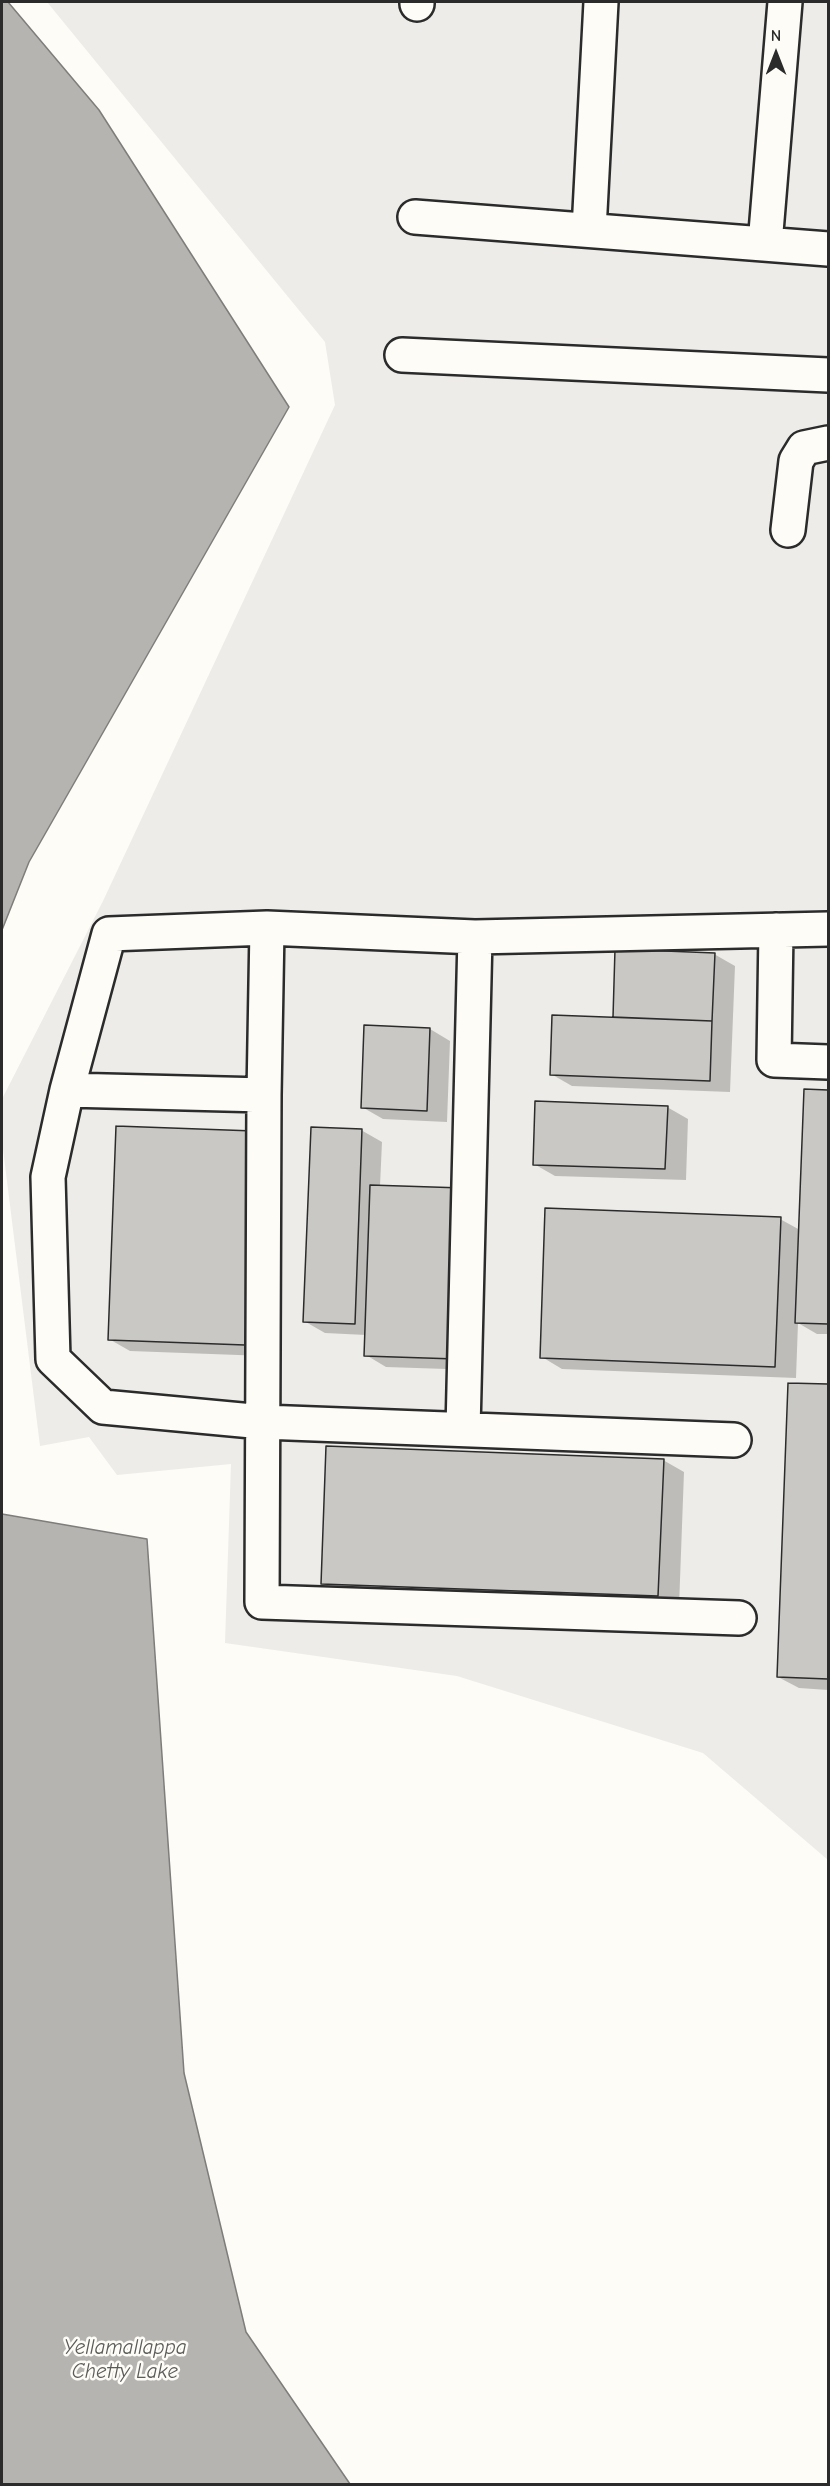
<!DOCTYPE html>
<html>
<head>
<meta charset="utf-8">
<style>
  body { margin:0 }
  #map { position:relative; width:830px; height:2486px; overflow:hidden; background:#fdfcf7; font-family:"Comic Neue",sans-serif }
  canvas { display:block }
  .frame { position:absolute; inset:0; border:3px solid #2b2b2b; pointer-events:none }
  .north { position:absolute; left:746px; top:24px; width:60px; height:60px; -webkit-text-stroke:4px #fdfcf7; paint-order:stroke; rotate:0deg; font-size:16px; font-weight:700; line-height:24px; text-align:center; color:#2b2b2b }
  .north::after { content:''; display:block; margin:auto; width:21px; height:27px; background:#2b2b2b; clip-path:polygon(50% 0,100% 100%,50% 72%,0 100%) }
</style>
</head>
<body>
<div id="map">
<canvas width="830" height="2486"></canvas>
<div class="frame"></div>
<div class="north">N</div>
</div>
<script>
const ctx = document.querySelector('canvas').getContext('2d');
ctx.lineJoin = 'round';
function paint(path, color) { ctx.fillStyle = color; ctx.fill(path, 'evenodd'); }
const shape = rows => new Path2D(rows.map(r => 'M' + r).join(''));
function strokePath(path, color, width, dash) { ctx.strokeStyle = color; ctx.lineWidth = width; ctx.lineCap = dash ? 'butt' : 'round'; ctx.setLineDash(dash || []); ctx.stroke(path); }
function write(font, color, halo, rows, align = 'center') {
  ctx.font = font + ' "Comic Neue",sans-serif'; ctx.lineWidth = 5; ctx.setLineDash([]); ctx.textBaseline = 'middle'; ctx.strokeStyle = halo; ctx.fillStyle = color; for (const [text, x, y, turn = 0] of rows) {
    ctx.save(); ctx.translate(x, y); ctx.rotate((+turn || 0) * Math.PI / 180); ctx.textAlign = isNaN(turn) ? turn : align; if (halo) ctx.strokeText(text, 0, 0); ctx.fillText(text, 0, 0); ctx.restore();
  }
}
paint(shape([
  [47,2,828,2,828,1860,703,1753,457,1676,225,1643,231,1464,117,1475,89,1437,40,1446,2,1141,2,1099,103,901,335,405,325,342]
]), '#edece8');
const water = shape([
  [2,2,8,2,99,110,289,407,29,862,2,930,2,2],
  [2,1514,147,1539,184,2073,246,2332,350,2484,2,2484,2,1514]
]);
paint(water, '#b5b4b1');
strokePath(water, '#7e7d7b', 1.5);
paint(shape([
  [616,951,714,954,735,966,730,1092,572,1086,551,1074,614,1019],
  [430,1029,450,1041,447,1122,383,1119,362,1107],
  [805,1091,828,1092,828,1334,817,1334,798,1323,796,1378,562,1369,542,1357,780,1219,800,1230],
  [667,1107,688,1119,686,1180,555,1176,534,1164],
  [361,1130,382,1142,380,1186,476,1370,386,1367,366,1355,366,1335,325,1333,304,1321],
  [253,1132,265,1356,130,1351,109,1339],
  [789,1384,828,1386,828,1690,799,1688,778,1677],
  [663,1460,684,1472,679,1607,343,1595,322,1583]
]), '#0003');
const building = shape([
  [615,949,715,953,712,1021,613,1017,615,949],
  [552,1015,712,1021,710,1081,550,1075,552,1015],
  [364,1025,430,1028,427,1111,361,1108,364,1025],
  [804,1089,828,1090,828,1324,795,1323,804,1089],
  [535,1101,668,1106,665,1169,533,1165,535,1101],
  [116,1126,254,1131,245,1345,108,1340,116,1126],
  [311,1127,362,1129,355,1324,303,1322,311,1127],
  [370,1185,463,1188,456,1359,364,1356,370,1185],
  [545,1208,781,1217,775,1367,540,1358,545,1208],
  [788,1383,828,1384,828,1679,777,1677,788,1383],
  [326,1446,664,1459,658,1596,321,1584,326,1446]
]);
paint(building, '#c9c8c4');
strokePath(building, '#2b2b2b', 1.5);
const minor = shape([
  [417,4,417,2],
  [415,217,828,249],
  [589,230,601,2],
  [765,244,785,2],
  [402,355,828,375],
  [788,530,796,461,804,448,828,443],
  [267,928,264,1095,262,1602,739,1618],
  [776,930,774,1060,828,1062],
  [67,1090,264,1095],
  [463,1429,475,937],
  [734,1440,263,1422,103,1407,53,1359,48,1177,67,1090,109,934,267,928,475,937,828,929]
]);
strokePath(minor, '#2b2b2b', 38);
strokePath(minor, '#fdfcf7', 33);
write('italic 21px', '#5b5b5a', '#fdfcf7', [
  ["Yellamallappa",125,2348],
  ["Chetty Lake",125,2372]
]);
</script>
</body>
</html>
